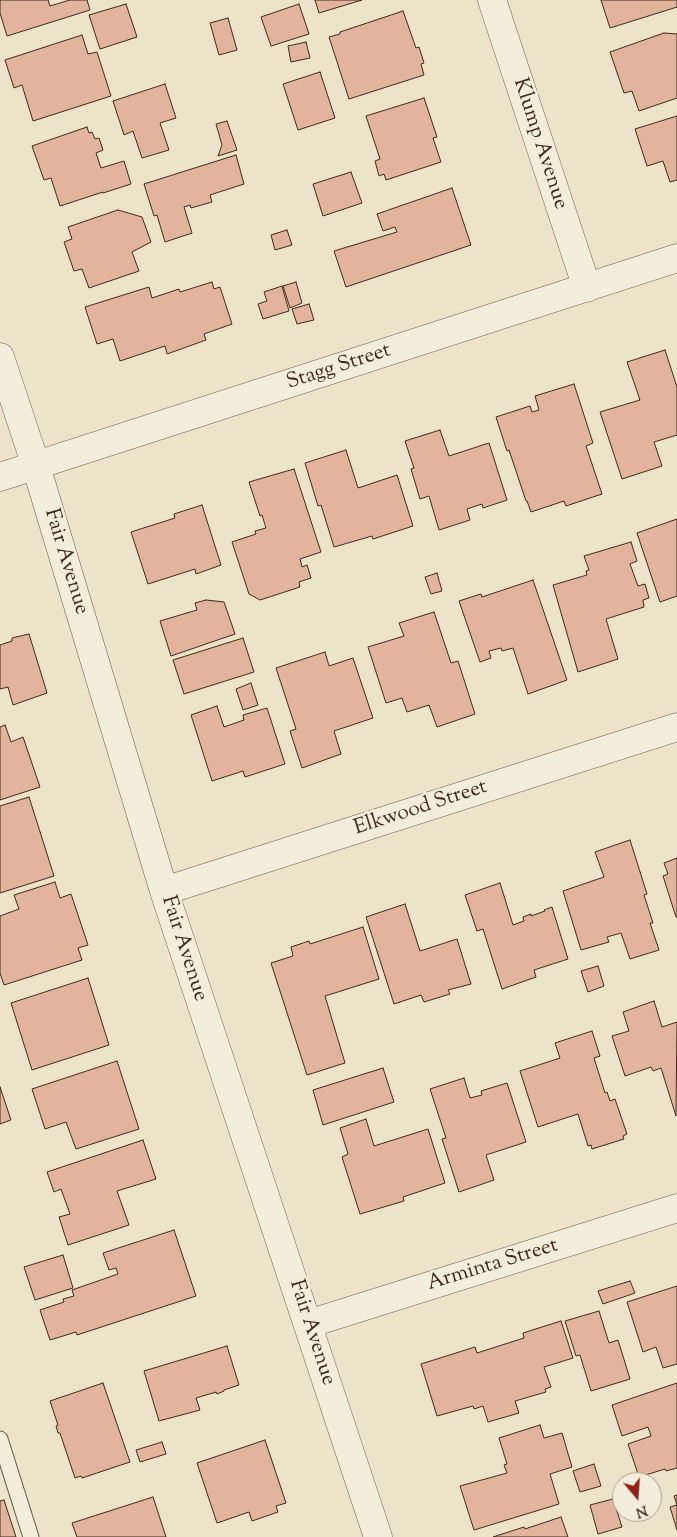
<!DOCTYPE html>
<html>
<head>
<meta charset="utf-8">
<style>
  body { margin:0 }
  #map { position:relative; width:677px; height:1537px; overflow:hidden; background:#ece3c9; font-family:"Sorts Mill Goudy",serif }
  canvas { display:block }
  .north { position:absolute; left:612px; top:1472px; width:50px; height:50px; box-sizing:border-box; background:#f3eddc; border:1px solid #ac9f8e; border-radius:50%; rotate:162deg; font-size:14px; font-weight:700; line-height:20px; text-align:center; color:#412919 }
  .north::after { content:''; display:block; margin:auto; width:18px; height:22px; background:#8f2418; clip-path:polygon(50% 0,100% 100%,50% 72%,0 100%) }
</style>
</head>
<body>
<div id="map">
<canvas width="677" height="1537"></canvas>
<div class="north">N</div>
</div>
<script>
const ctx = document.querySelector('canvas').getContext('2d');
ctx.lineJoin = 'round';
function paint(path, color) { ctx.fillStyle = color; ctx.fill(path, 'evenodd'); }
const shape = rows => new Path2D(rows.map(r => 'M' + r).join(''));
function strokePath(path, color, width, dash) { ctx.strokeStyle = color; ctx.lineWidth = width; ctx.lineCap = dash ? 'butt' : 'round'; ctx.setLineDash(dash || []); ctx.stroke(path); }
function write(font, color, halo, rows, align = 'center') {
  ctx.font = font + ' "Sorts Mill Goudy",serif'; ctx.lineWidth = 5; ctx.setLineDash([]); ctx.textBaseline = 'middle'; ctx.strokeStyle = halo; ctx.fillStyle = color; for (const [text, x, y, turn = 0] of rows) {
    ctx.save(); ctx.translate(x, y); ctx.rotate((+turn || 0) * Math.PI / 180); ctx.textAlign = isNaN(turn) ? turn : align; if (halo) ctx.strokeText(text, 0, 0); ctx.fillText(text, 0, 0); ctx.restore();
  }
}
const building = shape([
  [0,0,48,0,50,6,70,0,87,0,90,10,7,36,0,13,0,0],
  [315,0,362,0,319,13,315,0],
  [601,0,677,0,677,7,610,28,601,0],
  [126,4,137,37,100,49,89,15,126,4],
  [299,4,309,34,271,46,261,17,299,4],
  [403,11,416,48,419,47,424,63,421,64,424,75,349,99,329,37,340,34,340,32,403,11],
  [228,18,237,50,219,55,210,23,228,18],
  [664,33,677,34,677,98,639,111,632,91,624,93,610,52,664,33],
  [82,35,88,54,97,52,111,96,33,121,22,85,14,88,5,60,82,35],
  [306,42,310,58,291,62,288,46,306,42],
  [320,72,335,118,298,130,283,84,320,72],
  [165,84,176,118,160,123,169,150,142,158,133,131,124,135,113,101,165,84],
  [424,98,437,137,433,138,441,162,386,180,384,174,379,176,375,161,380,159,366,116,424,98],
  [677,116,677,180,670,182,663,161,647,166,635,129,677,116],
  [227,121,237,150,218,156,222,145,216,124,227,121],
  [87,127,89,133,92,132,95,139,99,138,103,150,96,153,101,168,124,161,131,184,103,193,103,192,60,206,51,178,44,180,32,146,87,127],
  [236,155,244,184,210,195,212,202,191,208,190,205,184,207,192,233,165,242,157,215,154,216,144,184,236,155],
  [351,172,362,203,323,216,313,184,351,172],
  [452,188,471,245,346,287,334,251,397,232,395,227,383,231,377,214,452,188],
  [118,210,142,217,151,242,132,252,139,271,89,288,82,269,74,271,64,242,72,239,68,227,118,210],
  [287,230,292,245,275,250,271,235,287,230],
  [212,282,214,289,220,287,232,324,204,334,206,340,167,354,165,346,120,361,113,339,97,344,85,307,149,287,152,298,179,289,180,292,212,282],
  [296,282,302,303,290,308,283,286,296,282],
  [282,286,289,311,263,319,258,304,267,301,264,292,282,286],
  [309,304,314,320,297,324,292,309,309,304],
  [665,350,677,387,677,435,654,442,662,466,622,479,600,412,640,400,627,362,665,350],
  [574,384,593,443,586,446,602,494,566,506,564,501,531,512,527,501,526,501,509,450,507,451,496,417,530,406,532,412,539,410,535,396,574,384],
  [440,430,449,456,489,443,507,500,483,508,482,504,467,509,470,520,439,530,429,496,420,499,411,469,414,468,405,441,440,430],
  [346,450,358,488,397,475,413,526,373,539,372,536,334,547,321,505,318,506,305,463,346,450],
  [294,469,321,552,300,559,302,567,307,565,311,578,299,582,300,587,260,600,249,594,232,542,256,534,255,531,266,528,262,515,260,516,249,482,294,469],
  [202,505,221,565,196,574,195,569,148,584,131,532,175,518,174,514,202,505],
  [677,519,677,596,660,602,637,533,677,519],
  [631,542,637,561,630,564,638,586,645,584,649,598,643,600,644,607,606,619,618,659,578,672,553,585,587,575,586,571,589,570,584,556,631,542],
  [437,573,442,591,431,594,425,577,437,573],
  [533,580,567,680,528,694,513,648,502,651,501,648,489,651,491,658,480,662,459,601,481,594,482,597,533,580],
  [206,600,224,602,235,634,171,656,160,621,197,610,195,603,206,600],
  [434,612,451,663,458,661,475,714,437,727,429,705,407,712,402,698,386,703,368,647,404,636,399,623,434,612],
  [29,634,47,693,13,705,8,687,0,689,0,645,12,641,12,638,29,634],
  [243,638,254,672,184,694,173,660,243,638],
  [325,652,329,666,353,658,373,718,334,731,341,754,302,768,290,731,296,729,276,668,325,652],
  [251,683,258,705,243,710,236,689,251,683],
  [217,706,224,727,244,720,243,715,267,708,285,764,245,777,243,771,212,781,191,715,217,706],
  [5,725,11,742,23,737,40,787,0,800,0,727,5,725],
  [29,797,54,876,0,893,0,806,29,797],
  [630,840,647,894,644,895,653,923,650,923,659,950,630,959,621,933,607,937,609,942,581,950,563,891,604,877,595,852,630,840],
  [677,858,677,917,676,917,663,876,668,874,664,863,677,858],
  [55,882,60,898,71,894,88,945,78,948,82,960,4,985,0,973,0,916,19,909,14,895,55,882],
  [500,883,513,925,524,921,523,917,531,914,531,916,545,911,544,910,552,907,568,959,534,970,536,977,502,989,483,929,477,931,465,895,500,883],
  [405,904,420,951,457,939,471,984,448,990,450,994,424,1002,421,995,394,1004,366,917,405,904],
  [363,927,379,979,325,996,345,1063,307,1075,271,963,293,956,291,947,309,941,310,944,363,927],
  [598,966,604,986,588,992,581,971,598,966],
  [88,978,109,1045,32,1070,11,1003,88,978],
  [654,1001,662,1027,677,1022,676,1116,661,1068,653,1071,651,1067,625,1076,612,1036,629,1031,623,1012,654,1001],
  [592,1031,600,1056,594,1058,605,1093,607,1092,610,1101,615,1099,627,1134,623,1136,624,1139,592,1149,591,1145,588,1146,578,1114,538,1127,520,1071,560,1058,555,1043,592,1031],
  [117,1061,139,1129,76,1149,66,1122,45,1129,32,1089,117,1061],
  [383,1068,394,1102,323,1125,313,1090,383,1068],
  [464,1078,470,1098,482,1095,481,1091,507,1083,526,1142,486,1155,494,1180,459,1192,442,1139,446,1138,430,1089,464,1078],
  [0,1087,11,1120,0,1124,0,1087],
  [366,1119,374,1146,428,1129,445,1183,403,1197,404,1201,360,1214,342,1157,348,1154,340,1128,366,1119],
  [143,1140,156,1179,117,1191,129,1225,68,1245,59,1217,70,1214,61,1189,54,1192,47,1172,143,1140],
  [174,1230,196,1296,77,1335,76,1332,50,1340,40,1310,64,1302,63,1299,74,1296,72,1290,118,1274,116,1268,109,1270,103,1253,174,1230],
  [63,1255,73,1288,35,1300,24,1267,63,1255],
  [630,1281,635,1293,603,1304,598,1291,630,1281],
  [677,1286,677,1364,663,1368,656,1347,643,1352,627,1302,677,1286],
  [599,1311,609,1343,618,1340,630,1379,591,1391,580,1355,576,1356,565,1321,599,1311],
  [561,1321,573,1358,544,1367,551,1387,545,1389,546,1392,515,1401,519,1413,488,1422,483,1406,474,1409,473,1406,437,1416,421,1364,475,1347,477,1353,524,1338,523,1333,561,1321],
  [227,1346,239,1385,224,1390,224,1391,217,1394,216,1392,196,1398,200,1410,159,1421,144,1371,227,1346],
  [103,1383,130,1462,82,1478,81,1476,75,1478,60,1433,58,1433,56,1426,58,1425,50,1401,103,1383],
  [677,1383,677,1468,666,1471,665,1469,639,1477,628,1444,651,1436,648,1427,622,1436,612,1405,677,1383],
  [540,1425,544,1438,562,1433,572,1467,550,1474,559,1504,474,1530,460,1486,507,1473,504,1465,507,1464,499,1438,540,1425],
  [265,1440,286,1503,276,1506,278,1512,252,1521,249,1512,217,1523,197,1463,265,1440],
  [162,1442,166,1454,140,1462,136,1450,162,1442],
  [594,1464,601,1486,580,1492,573,1471,594,1464],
  [677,1495,677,1530,670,1507,677,1505,674,1496,677,1495],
  [153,1497,166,1537,77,1537,72,1523,153,1497],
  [613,1499,622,1527,598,1534,590,1505,613,1499],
  [4,1500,16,1537,0,1537,0,1501,4,1500],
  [561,1517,568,1537,493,1537,524,1527,525,1529,561,1517]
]);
paint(building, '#e2b39d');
strokePath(building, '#412919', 1);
const lane = shape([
  [0,1439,31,1537]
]);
const street = shape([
  [492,0,587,288],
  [0,357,36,466,164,891,378,1537],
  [0,477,677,258],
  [164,891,677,727],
  [308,1324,677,1208]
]);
strokePath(lane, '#6c5845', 17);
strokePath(street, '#6c5845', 29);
strokePath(lane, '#f3eddc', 15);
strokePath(street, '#f3eddc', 28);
write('21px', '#412919', '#f3eddc', [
  ["Klump Avenue",539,144,72],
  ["Stagg Street",339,368,-18],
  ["Fair Avenue",65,562,73],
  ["Elkwood Street",421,809,-18],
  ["Fair Avenue",183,949,72],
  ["Arminta Street",493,1266,-17],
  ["Fair Avenue",311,1333,72]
]);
</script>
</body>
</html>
